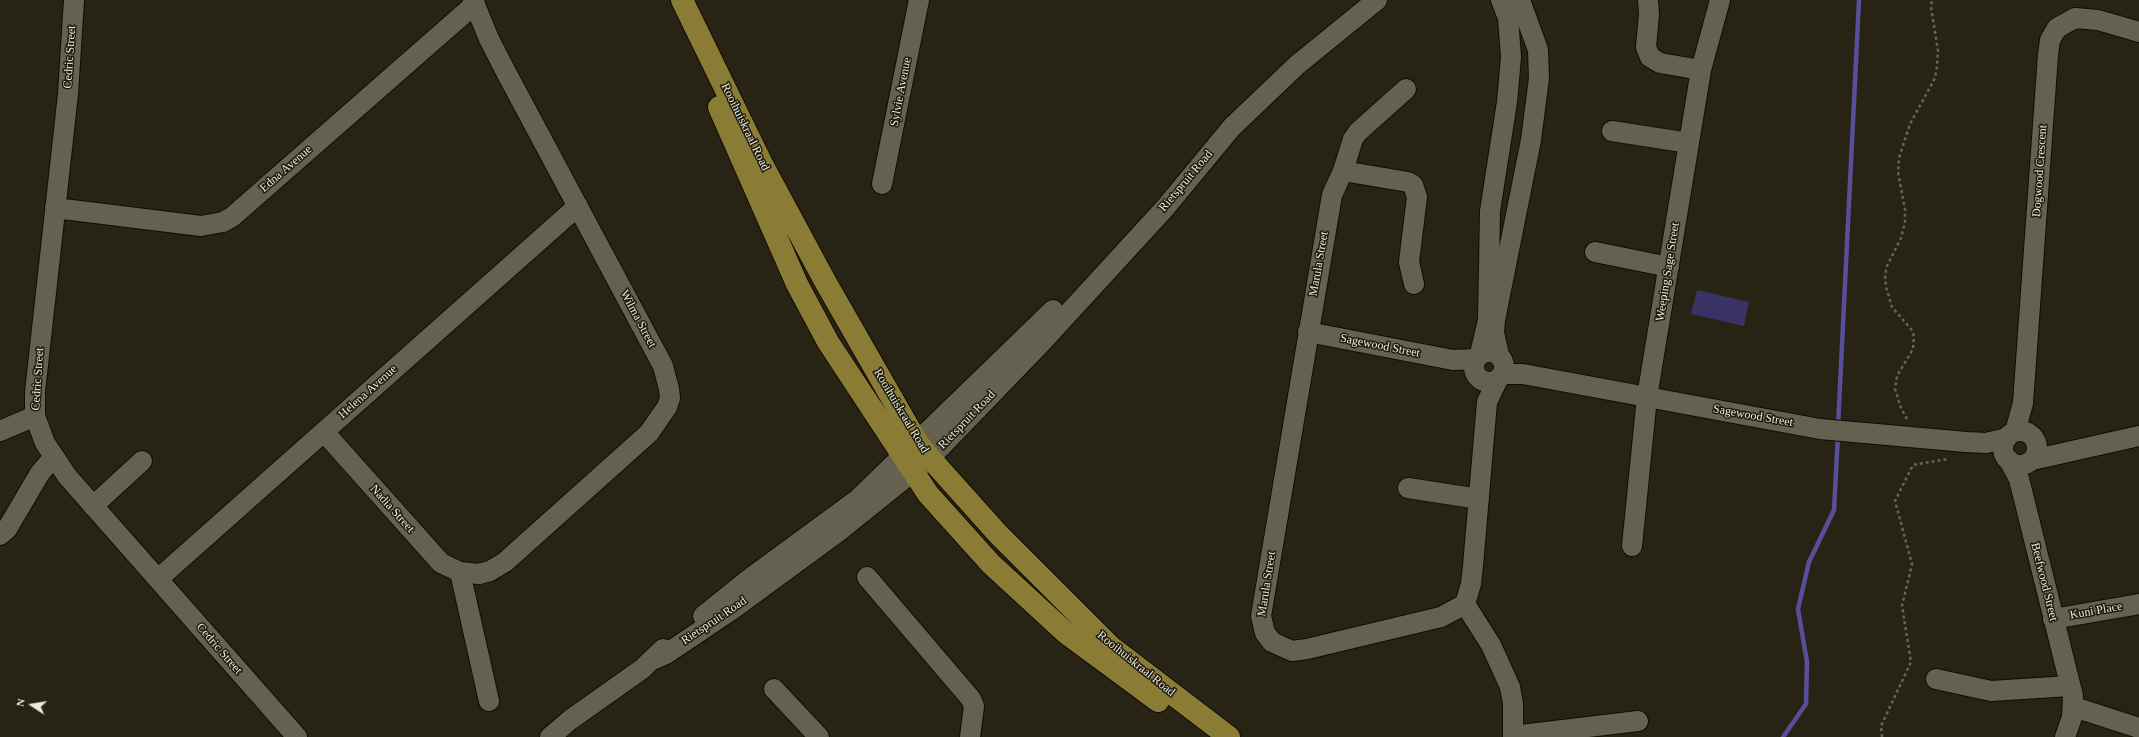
<!DOCTYPE html>
<html>
<head>
<meta charset="utf-8">
<style>
  body { margin:0 }
  #map { position:relative; width:2139px; height:737px; overflow:hidden; background:#282415; font-family:Georgia,serif }
  canvas { display:block }
  .north { position:absolute; left:12px; top:685px; width:40px; height:40px; -webkit-text-stroke:3px #1e1b0c; paint-order:stroke; rotate:282deg; font-size:11px; font-weight:700; line-height:16px; text-align:center; color:#eceae0 }
  .north::after { content:''; display:block; margin:auto; width:14px; height:18px; background:#eceae0; clip-path:polygon(50% 0,100% 100%,50% 72%,0 100%) }
</style>
</head>
<body>
<div id="map">
<canvas width="2139" height="737"></canvas>
<div class="north">N</div>
</div>
<script>
const ctx = document.querySelector('canvas').getContext('2d');
ctx.lineJoin = 'round';
function paint(path, color) { ctx.fillStyle = color; ctx.fill(path, 'evenodd'); }
const shape = rows => new Path2D(rows.map(r => 'M' + r).join(''));
function strokePath(path, color, width, dash) { ctx.strokeStyle = color; ctx.lineWidth = width; ctx.lineCap = dash ? 'butt' : 'round'; ctx.setLineDash(dash || []); ctx.stroke(path); }
function write(font, color, halo, rows, align = 'center') {
  ctx.font = font + ' Georgia,serif'; ctx.lineWidth = 3; ctx.setLineDash([]); ctx.textBaseline = 'middle'; ctx.strokeStyle = halo; ctx.fillStyle = color; for (const [text, x, y, turn = 0] of rows) {
    ctx.save(); ctx.translate(x, y); ctx.rotate((+turn || 0) * Math.PI / 180); ctx.textAlign = isNaN(turn) ? turn : align; if (halo) ctx.strokeText(text, 0, 0); ctx.fillText(text, 0, 0); ctx.restore();
  }
}
paint(shape([
  [1697,290,1749,302,1744,326,1691,314]
]), '#383363');
strokePath(shape([
  [1838,426,1859,0],
  [1783,737,1806,704,1807,662,1798,609,1809,562,1834,510,1838,435]
]), '#574f97', 4.5);
const minor = shape([
  [74,0,68,94,35,392,35,416,45,443,67,476,297,737],
  [1648,0,1649,14,1646,47,1650,57,1660,63,1701,70],
  [1406,89,1358,132,1353,139,1343,171,1332,195,1261,616,1265,633,1272,642,1292,651,1307,649,1441,617,1465,604,1471,584,1473,566,1487,402,1498,379],
  [1612,131,1689,143],
  [1343,171,1408,182,1413,185,1417,197,1409,262,1414,284],
  [882,184,919,0],
  [55,208,201,226,223,222,232,217,475,4],
  [1595,252,1669,267],
  [1308,332,1453,360,1476,359],
  '1474 367a15 15 0 1 1 30 0a15 15 0 1 1-30 0Z',
  [1480,354,1488,320,1490,211,1507,102,1511,57,1508,18,1501,0],
  [1499,355,1494,333,1495,320,1531,140,1539,78,1538,50,1520,0],
  [1502,374,1523,374,1820,429,1966,442,1986,443,2007,438],
  [0,431,35,416],
  '2003 448a17 17 0 1 1 34 0a17 17 0 1 1-34 0Z',
  [324,432,441,563,460,572,479,574,490,571,505,562,649,433,667,407,670,398,669,389,663,366,507,74,489,39,473,0],
  [2015,432,2023,403,2048,55,2050,40,2057,28,2075,18,2098,20,2139,32],
  [2009,460,2019,479,2073,696,2072,717,2065,737],
  [2032,460,2139,436],
  [1408,488,1479,499],
  [93,506,142,461],
  [0,535,7,529,40,473,53,458],
  [1632,546,1647,397,1701,70,1720,0],
  [460,572,489,701],
  [867,577,971,699,974,706,970,737],
  [158,579,578,206],
  [1465,604,1491,645,1510,687,1513,703,1513,737],
  [703,616,749,579,858,499,1053,310],
  [2053,619,2139,604],
  [655,659,666,654,733,609,838,532,930,458,1042,342,1165,208,1232,127,1297,65,1377,0],
  [1936,679,1991,691,2070,686],
  [774,689,819,737],
  [2074,707,2139,728],
  [1513,736,1638,721],
  [550,737,570,720,642,669,663,649]
]);
const major = shape([
  [682,0,763,166,826,283,917,442,930,458,998,534,1111,647,1229,737],
  [719,107,797,284,828,342,928,494,991,564,1066,633,1158,701]
]);
strokePath(minor, '#110d02', 22);
strokePath(major, '#110d02', 24);
strokePath(shape([
  [1907,419,1901,408,1895,389,1897,376,1913,349,1914,336,1911,329,1892,307,1886,287,1885,275,1887,266,1901,238,1905,222,1905,209,1898,172,1899,158,1910,124,1935,78,1937,66,1938,51,1931,7,1932,0],
  [1882,737,1881,726,1911,662,1902,606,1912,564,1895,501,1913,465,1948,459]
]), '#686457', 2.5, [3, 3]);
strokePath(minor, '#656150', 20);
strokePath(major, '#8a7b35', 22);
write('12px', '#eceae0', '#1e1b0c', [
  ["Cedric Street",70,57,-86],
  ["Sylvie Avenue",901,92,-79],
  ["Rooihuiskraal Road",745,127,64],
  ["Edna Avenue",286,169,-41],
  ["Dogwood Crescent",2040,171,-86],
  ["Rietspruit Road",1186,181,-50],
  ["Marula Street",1319,264,-80],
  ["Weeping Sage Street",1668,272,-81],
  ["Wilma Street",638,319,62],
  ["Sagewood Street",1380,346,11],
  ["Cedric Street",38,379,-86],
  ["Helena Avenue",368,392,-42],
  ["Rooihuiskraal Road",901,411,59],
  ["Sagewood Street",1753,416,10],
  ["Rietspruit Road",967,420,-46],
  ["Nadia Street",392,509,48],
  ["Beefwood Street",2044,582,76],
  ["Marula Street",1267,584,-81],
  ["Kuni Place",2096,611,-10],
  ["Rietspruit Road",714,621,-34],
  ["Cedric Street",219,649,49],
  ["Rooihuiskraal Road",1136,664,39]
]);
</script>
</body>
</html>
